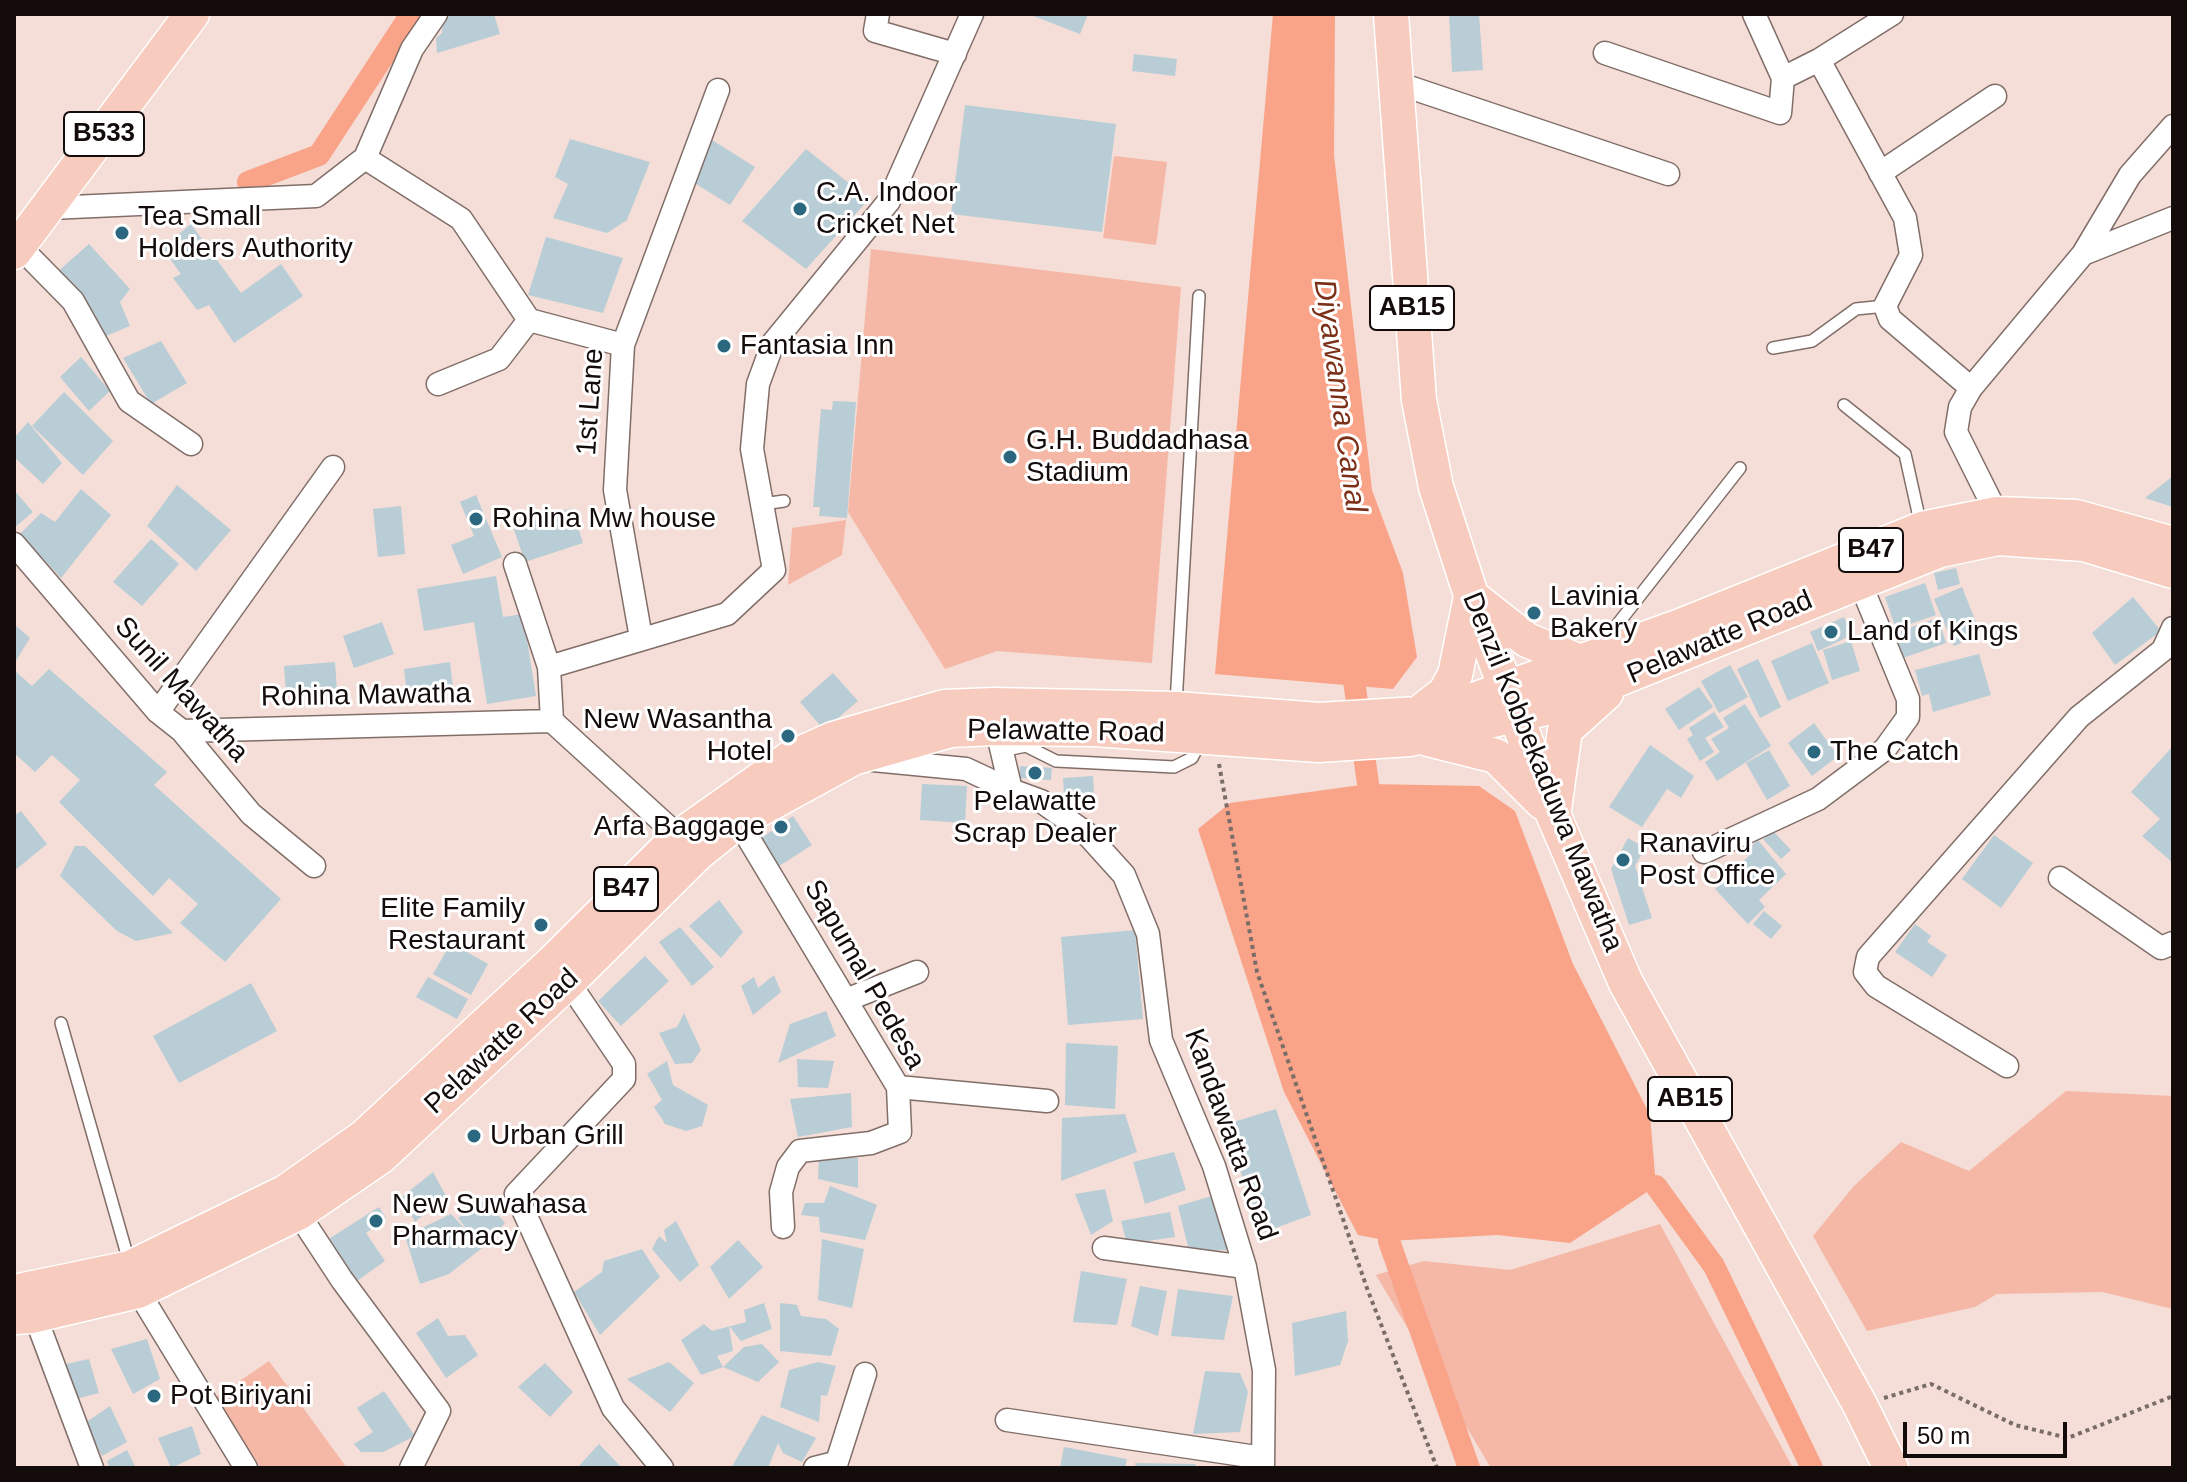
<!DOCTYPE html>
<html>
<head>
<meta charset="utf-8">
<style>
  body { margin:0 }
  #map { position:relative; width:2187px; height:1482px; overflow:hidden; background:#f4ded7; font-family:Helvetica,sans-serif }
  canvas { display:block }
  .frame { position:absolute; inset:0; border:16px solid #130c0a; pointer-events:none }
  .scale { position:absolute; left:1903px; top:1422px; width:164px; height:36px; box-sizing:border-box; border:4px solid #130c0a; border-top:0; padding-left:10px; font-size:24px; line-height:28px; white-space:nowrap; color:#130c0a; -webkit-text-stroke:6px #fff; paint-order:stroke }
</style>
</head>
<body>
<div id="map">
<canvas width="2187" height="1482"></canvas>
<div class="frame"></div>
<div class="scale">50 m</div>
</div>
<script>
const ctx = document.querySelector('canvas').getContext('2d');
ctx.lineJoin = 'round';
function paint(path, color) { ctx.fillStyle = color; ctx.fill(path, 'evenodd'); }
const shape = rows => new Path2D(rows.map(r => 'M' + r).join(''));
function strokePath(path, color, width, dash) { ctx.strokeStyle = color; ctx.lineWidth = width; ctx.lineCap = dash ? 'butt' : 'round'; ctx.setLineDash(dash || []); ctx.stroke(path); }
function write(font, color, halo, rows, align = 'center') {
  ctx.font = font + ' Helvetica,sans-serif'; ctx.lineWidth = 6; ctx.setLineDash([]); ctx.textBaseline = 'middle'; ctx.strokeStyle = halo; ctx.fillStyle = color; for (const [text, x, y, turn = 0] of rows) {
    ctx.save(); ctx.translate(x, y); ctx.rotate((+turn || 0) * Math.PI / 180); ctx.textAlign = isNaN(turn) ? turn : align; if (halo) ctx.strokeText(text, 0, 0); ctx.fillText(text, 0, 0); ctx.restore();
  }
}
paint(shape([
  [1114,156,1167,162,1156,245,1103,238],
  [871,249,1181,287,1152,663,997,651,945,669,848,512],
  [846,520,842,555,788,585,792,528],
  [2066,1091,2173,1096,2173,1309,2102,1292,1997,1294,1975,1307,1867,1331,1813,1236,1853,1187,1901,1142,1969,1171],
  [1660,1224,1793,1468,1491,1468,1376,1275,1424,1261,1510,1270],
  [269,1361,347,1468,261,1468,216,1397]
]), '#f5b8a6');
paint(shape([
  [1273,14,1335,14,1334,155,1372,490,1403,573,1417,657,1393,689,1215,674],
  [1368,784,1479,786,1515,811,1573,964,1650,1115,1656,1186,1570,1243,1497,1235,1389,1241,1358,1235,1284,1092,1198,829,1230,803]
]), '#f9a388');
strokePath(shape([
  [248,182,319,155,411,14],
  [1351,658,1368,784],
  [1656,1186,1714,1266,1812,1468],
  [1389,1241,1469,1468]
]), '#f9a388', 22);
paint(shape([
  [443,14,494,14,500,34,437,53,436,38,442,33],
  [1028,14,1088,14,1080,34],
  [1449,14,1479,14,1483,70,1452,72],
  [1134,54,1177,59,1175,76,1132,71],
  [965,105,1116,124,1102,232,951,214],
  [570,139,650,162,627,220,607,233,553,218,568,184,555,177],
  [712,140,755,167,730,205,688,179],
  [806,149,869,199,806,269,742,221],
  [191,224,241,293,281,264,303,296,234,343,209,305,197,310,173,278,181,274,162,248],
  [546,237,623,258,603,313,528,295],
  [89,244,130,289,120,302,130,326,99,339,56,273],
  [161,341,187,383,151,404,123,358],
  [81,357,110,391,89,411,60,377],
  [64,392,113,441,83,475,32,426],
  [833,401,856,402,847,518,819,516,820,507,813,507,821,409,832,410],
  [28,422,62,463,43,484,14,457,14,438],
  [2173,476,2173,507,2145,498],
  [177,485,231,530,196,571,147,526],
  [81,489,111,515,61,578,20,534,41,513,55,522],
  [14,490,33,512,14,528],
  [476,495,502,557,463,574,451,545,474,536,460,502],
  [401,506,405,554,378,557,373,509],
  [572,508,583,543,525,562,513,527],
  [151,539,179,564,142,606,113,582],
  [1956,568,1960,584,1938,590,1934,573],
  [496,576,503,617,523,614,536,696,487,704,474,622,424,631,417,589],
  [1925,583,1936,615,1896,629,1885,597],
  [1962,587,1981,635,1954,646,1934,599],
  [2133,597,2161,631,2115,665,2092,633],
  [1844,617,1852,635,1818,651,1810,632],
  [1938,618,1946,643,1900,659,1891,634],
  [382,622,394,654,354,668,343,636],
  [14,624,30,638,14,664],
  [1851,641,1860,671,1832,680,1823,650],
  [1812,643,1829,683,1788,701,1771,661],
  [1979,654,1991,695,1933,712,1929,694,1922,696,1915,670],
  [1758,659,1781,707,1760,718,1737,669],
  [335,662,337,691,286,695,284,666],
  [450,662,453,688,407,695,404,669],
  [1730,665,1748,697,1719,713,1701,681],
  [49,669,167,772,154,785,281,899,225,962,180,923,198,904,169,878,153,896,59,802,80,780,52,755,35,772,14,753,14,670,32,686],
  [833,673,858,701,824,730,800,702],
  [1699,687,1713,707,1679,730,1665,709],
  [1745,704,1771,746,1717,781,1705,762,1720,752,1711,739,1729,728,1723,718],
  [1714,712,1724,727,1705,738,1714,752,1700,761,1687,739,1693,735,1689,728],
  [1814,723,1838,756,1812,776,1788,743],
  [1650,745,1694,776,1681,798,1667,789,1642,827,1609,807],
  [2173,746,2173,863,2142,836,2160,819,2131,792],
  [1769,750,1790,786,1767,800,1746,763],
  [1020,766,1052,768,1051,780,1019,778],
  [1093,776,1094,793,1064,796,1063,778],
  [922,784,967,786,965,823,920,820],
  [21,811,47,844,14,871,14,816],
  [793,816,812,845,776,868,757,841],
  [1773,831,1791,850,1781,859,1763,839],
  [1994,835,2033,863,2001,908,1962,879],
  [1628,838,1645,848,1635,866,1652,918,1629,925,1611,869],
  [1758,840,1786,874,1759,900,1765,907,1748,924,1715,889,1751,854,1747,850],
  [75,846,85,846,173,933,136,941,117,931,60,876],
  [719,900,743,932,721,958,689,926],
  [1764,911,1782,926,1771,939,1753,924],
  [1915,924,1931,936,1927,942,1947,955,1932,977,1895,952],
  [680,927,714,967,692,986,659,942],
  [1135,930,1143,1019,1068,1025,1061,937],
  [451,943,488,964,471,995,433,974],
  [645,956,669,981,621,1026,598,1001],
  [774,975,781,992,753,1015,741,986,754,977,758,988],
  [428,977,468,999,457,1019,416,997],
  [251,983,277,1031,179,1083,153,1036],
  [826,1011,836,1036,778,1063,790,1024],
  [684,1013,701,1050,692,1063,675,1064,659,1033,677,1027],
  [1066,1043,1118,1046,1115,1109,1065,1105],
  [797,1059,834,1061,828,1088,798,1087],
  [667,1061,673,1085,708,1105,702,1126,686,1131,665,1124,654,1107,662,1100,647,1074],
  [851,1093,852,1127,798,1137,790,1099],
  [1276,1109,1311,1215,1259,1234,1227,1124],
  [1125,1114,1137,1152,1061,1181,1062,1118],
  [1174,1152,1186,1190,1145,1204,1133,1162],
  [819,1156,858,1158,858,1188,818,1179],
  [433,1172,446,1196,415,1222,402,1197],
  [830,1186,877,1205,865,1240,820,1232,819,1217,801,1215,805,1203,824,1203],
  [1105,1189,1113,1221,1091,1235,1075,1194],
  [1215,1195,1230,1250,1189,1251,1178,1206],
  [485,1200,505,1223,482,1248,449,1274,420,1284,405,1236,451,1214,477,1242,458,1218],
  [379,1207,386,1218,366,1233,385,1261,354,1283,324,1242],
  [1170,1212,1175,1237,1127,1244,1121,1221],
  [676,1221,699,1265,680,1282,652,1249,659,1236,667,1243,664,1230],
  [822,1239,864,1249,852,1308,818,1300],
  [738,1240,763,1267,729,1299,710,1267],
  [642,1249,660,1277,600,1335,574,1292,602,1272,604,1261],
  [1081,1271,1127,1279,1117,1325,1073,1322],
  [1140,1286,1167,1291,1158,1336,1131,1326],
  [1178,1289,1233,1296,1224,1340,1171,1336],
  [764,1303,772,1329,741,1341,729,1326,733,1351,717,1356,723,1367,701,1375,681,1340,704,1324,712,1331,746,1322,744,1310],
  [780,1303,797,1305,801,1316,826,1319,839,1329,831,1356,780,1351],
  [1346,1311,1348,1341,1340,1365,1295,1376,1292,1323],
  [438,1318,448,1336,465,1335,478,1355,446,1378,416,1333],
  [147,1339,160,1379,133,1394,111,1349],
  [762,1344,779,1362,758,1382,723,1367,744,1347],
  [89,1359,99,1393,72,1400,57,1366],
  [669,1362,694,1383,670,1412,627,1379],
  [818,1362,836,1366,827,1396,821,1395,819,1422,780,1407,789,1370],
  [545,1363,573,1392,550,1417,518,1387],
  [1205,1371,1240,1373,1248,1392,1240,1432,1193,1434],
  [384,1391,415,1436,383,1452,361,1452,354,1444,373,1432,357,1408],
  [110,1406,127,1442,102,1456,85,1423],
  [762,1415,816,1438,802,1462,783,1453,778,1443,768,1468,731,1468],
  [192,1426,201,1454,171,1468,158,1438],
  [599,1444,622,1468,577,1468],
  [1064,1447,1127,1459,1125,1468,1060,1468],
  [127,1450,136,1468,110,1468,107,1461],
  [1135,1463,1196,1464,1194,1468,1136,1468]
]), '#b8cdd6');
const service = shape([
  [1773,348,1812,341,1856,309,1885,306],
  [1844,405,1905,454,1921,526],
  [763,504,784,501],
  [1602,644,1740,468],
  [1176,704,1199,296],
  [1001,751,1026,746,1056,761,1174,767,1192,758,1200,743],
  [61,1023,130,1265]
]);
const minor = shape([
  [878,14,875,31,955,54],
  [1754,14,1783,78],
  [1892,14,1819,60,1905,218,1911,255,1885,306,1890,319,1971,388],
  [1605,53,1780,113,1783,78,1819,60],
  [1394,82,1668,174],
  [365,158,412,49,436,14],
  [1880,173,1995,96],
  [50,208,316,196,365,158,461,219,529,320,623,345],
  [19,246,73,301,129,401,191,444],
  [2083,254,2173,218],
  [438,384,499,359,529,320],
  [1997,526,1997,514,1956,432,1960,407,1971,388,2083,254,2130,175,2173,126],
  [14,544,158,712,182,731,251,814,314,866],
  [515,564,549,667],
  [641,638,615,490,623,345,718,90],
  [158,712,333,467],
  [994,718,1011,790,1041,801,1086,833,1124,875,1148,934,1161,1040,1214,1166,1245,1267,1264,1370,1263,1468],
  [552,721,549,667,727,614,774,570,752,449,758,384,773,343,889,201,972,14],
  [182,731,552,721,689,846],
  [873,760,966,769,1011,790],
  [738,821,898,1087,900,1132,871,1143,800,1151,788,1167,781,1192,783,1227],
  [1704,852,1818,799,1885,749,1908,717,1908,699,1859,580],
  [2060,878,2161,948,2173,943],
  [561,971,624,1064,624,1079,516,1194,613,1408,662,1468],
  [846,1000,917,972],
  [2007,1066,1876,986,1865,972,1868,957,2079,717,2163,650,2173,628],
  [898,1087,1047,1101],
  [298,1213,342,1280,439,1411,411,1468],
  [1104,1248,1245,1267],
  [138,1291,246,1468],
  [31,1305,92,1468],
  [1007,1420,1263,1458],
  [815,1468,835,1463],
  [835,1468,865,1374]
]);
const primary = shape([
  [1391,14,1419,400,1436,487,1471,595,1553,814,1626,983,1860,1405,1891,1468],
  [14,252,192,14],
  [1471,596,1527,640,1580,662],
  [1418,714,1445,693,1455,675,1471,597],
  [1428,739,1496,756,1542,802],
  [1554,809,1565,730,1606,693],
  [14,1292,130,1268,286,1192,364,1137,553,962,679,837,789,759,833,739,944,707,994,705,1176,709,1319,720,1418,714,1460,705,1678,627,1922,529,1997,514,2076,517,2173,544],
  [14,1317,32,1316,138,1291,298,1213,380,1157,570,980,698,853,738,821,853,758,951,730,994,728,1095,729,1318,745,1410,739,1546,708,1940,550,1998,538,2084,544,2173,571]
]);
strokePath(service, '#816e68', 14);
strokePath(minor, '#816e68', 25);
strokePath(primary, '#fff', 37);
strokePath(shape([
  [1219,764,1257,972,1368,1291,1437,1468],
  [1884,1398,1931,1384,2015,1425,2068,1438,2173,1396]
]), '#7a6c68', 4, [4, 4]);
strokePath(service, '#fff', 11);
strokePath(minor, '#fff', 22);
strokePath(primary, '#f7cbbd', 34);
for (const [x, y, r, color] of [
  [800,209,8,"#2b687f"],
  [122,233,8,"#2b687f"],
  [724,346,8,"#2b687f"],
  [1010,457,8,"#2b687f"],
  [476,519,8,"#2b687f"],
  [1534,613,8,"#2b687f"],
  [1831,632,8,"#2b687f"],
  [788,736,8,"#2b687f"],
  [1814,752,8,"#2b687f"],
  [1035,773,8,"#2b687f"],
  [781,827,8,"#2b687f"],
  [1623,860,8,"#2b687f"],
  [541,925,8,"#2b687f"],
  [474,1136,8,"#2b687f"],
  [376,1221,8,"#2b687f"],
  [154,1396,8,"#2b687f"]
]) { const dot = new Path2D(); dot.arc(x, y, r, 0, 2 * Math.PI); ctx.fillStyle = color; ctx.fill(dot); strokePath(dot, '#fff', 3); }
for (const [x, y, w] of [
  [104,134,80],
  [1412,308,84],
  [1871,550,64],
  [626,889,64],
  [1690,1099,84]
]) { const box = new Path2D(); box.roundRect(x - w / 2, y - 22, w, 44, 6); ctx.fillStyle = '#fff'; ctx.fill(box); strokePath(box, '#130c0a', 2); }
write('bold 26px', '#130c0a', null, [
  ["B533",104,134],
  ["AB15",1412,308],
  ["B47",1871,550],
  ["B47",626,889],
  ["AB15",1690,1099]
]);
write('28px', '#130c0a', '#fff', [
  ["C.A. Indoor",816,193],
  ["Cricket Net",816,225],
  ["Tea Small",138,217],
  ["Holders Authority",138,249],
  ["Fantasia Inn",740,346],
  ["G.H. Buddadhasa",1026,441],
  ["Stadium",1026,473],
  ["Rohina Mw house",492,519],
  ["Lavinia",1550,597],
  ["Bakery",1550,629],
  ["Land of Kings",1847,632],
  ["New Wasantha",772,720,"right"],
  ["Hotel",772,752,"right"],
  ["The Catch",1830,752],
  ["Pelawatte",1035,802,"center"],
  ["Scrap Dealer",1035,834,"center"],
  ["Arfa Baggage",765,827,"right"],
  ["Ranaviru",1639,844],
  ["Post Office",1639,876],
  ["Elite Family",525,909,"right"],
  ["Restaurant",525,941,"right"],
  ["Urban Grill",490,1136],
  ["New Suwahasa",392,1205],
  ["Pharmacy",392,1237],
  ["Pot Biriyani",170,1396]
], 'left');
write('28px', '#130c0a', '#fff', [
  ["1st Lane",591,402,-86],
  ["Pelawatte Road",1720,638,-23],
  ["Sunil Mawatha",181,690,48],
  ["Rohina Mawatha",366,696,-1],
  ["Pelawatte Road",1066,732,1],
  ["Denzil Kobbekaduwa Mawatha",1542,772,68],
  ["Sapumal Pedesa",864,975,60],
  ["Pelawatte Road",502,1042,-43],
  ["Kandawatta Road",1230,1135,70]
]);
write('italic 30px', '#7b2f17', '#fff', [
  ["Diyawanna Canal",1339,396,82]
]);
</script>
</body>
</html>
